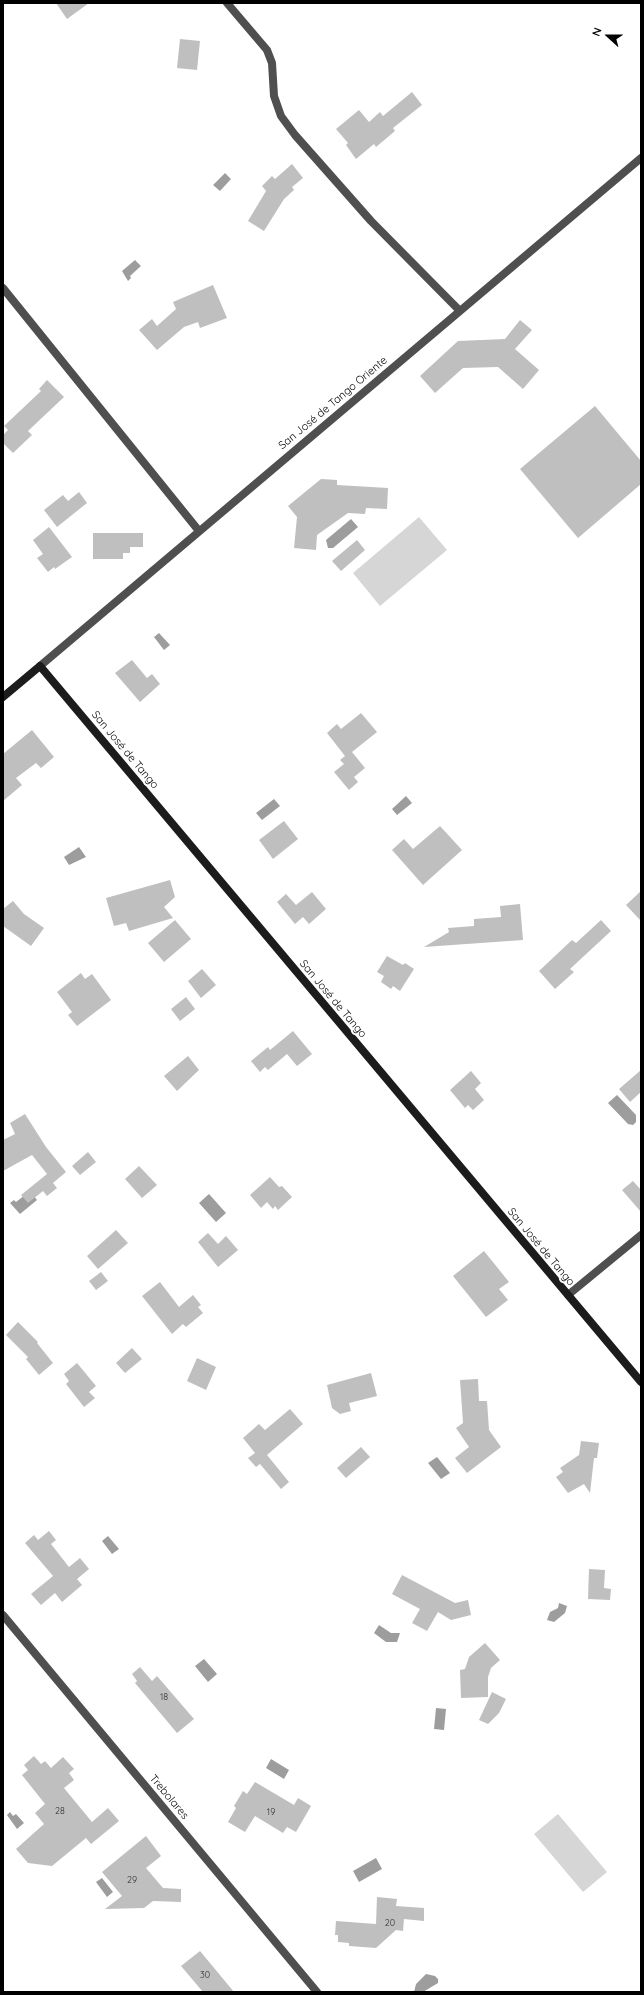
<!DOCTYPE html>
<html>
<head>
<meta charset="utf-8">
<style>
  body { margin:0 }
  #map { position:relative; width:644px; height:1995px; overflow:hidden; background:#fff; font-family:Quicksand,sans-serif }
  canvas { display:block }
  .frame { position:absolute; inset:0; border:4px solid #000; pointer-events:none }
  .north { position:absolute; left:588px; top:16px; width:40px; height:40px; -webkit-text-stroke:3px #fff; paint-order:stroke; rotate:291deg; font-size:11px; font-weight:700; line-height:16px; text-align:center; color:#000 }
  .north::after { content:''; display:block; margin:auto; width:14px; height:18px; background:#000; clip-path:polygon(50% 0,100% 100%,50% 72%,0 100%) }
</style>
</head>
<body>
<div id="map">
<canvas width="644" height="1995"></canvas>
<div class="frame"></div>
<div class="north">N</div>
</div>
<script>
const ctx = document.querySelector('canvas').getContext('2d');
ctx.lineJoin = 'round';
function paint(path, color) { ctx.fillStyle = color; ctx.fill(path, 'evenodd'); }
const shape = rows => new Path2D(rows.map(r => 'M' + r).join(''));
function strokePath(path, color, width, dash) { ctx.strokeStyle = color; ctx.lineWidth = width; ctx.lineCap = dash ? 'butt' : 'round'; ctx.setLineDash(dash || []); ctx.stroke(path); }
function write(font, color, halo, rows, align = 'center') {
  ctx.font = font + ' Quicksand,sans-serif'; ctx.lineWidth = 4; ctx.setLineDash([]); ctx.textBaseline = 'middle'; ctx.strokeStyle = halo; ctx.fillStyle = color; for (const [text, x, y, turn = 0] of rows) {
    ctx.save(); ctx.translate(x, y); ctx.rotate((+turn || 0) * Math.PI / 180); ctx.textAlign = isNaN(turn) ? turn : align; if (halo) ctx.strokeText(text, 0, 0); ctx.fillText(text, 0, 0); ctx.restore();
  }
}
paint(shape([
  [419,517,447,550,380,606,353,573],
  [558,1814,607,1872,583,1892,534,1834]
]), '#d6d6d6');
paint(shape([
  [225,173,231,179,220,191,213,185],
  [135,260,141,266,130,276,131,278,128,281,122,271],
  [351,519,358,527,333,548,328,548,326,540],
  [159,633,170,645,164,650,154,637],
  [406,796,412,803,397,815,392,809],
  [274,799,280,806,262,820,256,813],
  [79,847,86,857,69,865,64,857],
  [617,1095,636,1115,636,1122,633,1125,628,1124,608,1103],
  [30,1191,37,1200,20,1214,10,1203,14,1200,16,1202],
  [209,1194,226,1213,216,1222,199,1203],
  [437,1457,450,1473,441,1479,428,1463],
  [108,1536,119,1549,112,1554,102,1541],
  [559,1603,567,1606,565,1613,554,1622,547,1620,550,1612,558,1608],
  [379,1625,391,1633,400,1633,397,1642,386,1642,374,1633],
  [204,1659,217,1674,208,1682,195,1666],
  [436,1708,446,1709,444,1730,434,1729],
  [271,1759,289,1770,284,1779,266,1768],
  [10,1812,13,1816,16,1814,24,1823,17,1829,7,1815],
  [376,1858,382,1869,359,1882,353,1871],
  [102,1878,113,1892,107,1897,96,1882],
  [426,1974,435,1976,438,1979,438,1983,423,1992,414,1992,416,1984]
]), '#9d9d9d');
paint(shape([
  [56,3,89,3,67,19],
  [180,39,200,41,197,70,177,68],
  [412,92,422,105,393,128,395,131,376,147,374,144,356,159,346,145,348,143,336,129,359,110,369,122,380,112,383,116],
  [292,164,303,178,292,187,294,190,284,199,264,231,248,221,266,191,262,186,272,176,275,179],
  [213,285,227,318,200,328,198,322,184,327,157,350,139,330,152,319,157,326,176,309,173,302],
  [520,320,532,330,515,349,539,370,523,389,498,367,463,368,435,393,420,376,458,341,505,339],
  [47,380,64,397,28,431,32,435,13,453,3,443,3,435,8,430,4,426,41,391,39,389],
  [595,406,641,461,641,484,578,538,520,469],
  [321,479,337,480,337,485,388,488,387,509,366,508,365,514,348,513,317,535,316,550,294,548,297,517,288,506],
  [79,492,87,503,57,527,44,510,63,495,68,501],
  [49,527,72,557,55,569,54,567,48,572,37,558,43,554,33,540],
  [93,533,143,533,143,547,130,547,130,553,123,553,123,559,93,559],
  [357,540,365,550,341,571,332,561],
  [132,660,147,678,152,674,160,684,140,702,115,673],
  [361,713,377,732,352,752,365,768,354,777,358,782,349,790,334,772,344,764,340,760,345,756,327,733,337,724,341,729],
  [32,730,54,757,41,768,36,763,16,778,22,785,3,801,3,754],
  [284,821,298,839,273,859,259,840],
  [440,826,462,850,423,885,392,850,404,839,413,849],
  [170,880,175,897,164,907,173,918,129,931,126,923,114,926,106,898],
  [641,891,641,921,626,905],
  [312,892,326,909,309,924,303,917,295,924,277,902,286,894,296,905],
  [13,901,24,914,44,928,31,946,3,926,3,909],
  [520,904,523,940,424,947,449,932,448,928,474,926,474,919,501,917,500,906],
  [175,920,191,939,164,962,148,943],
  [601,920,611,931,570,969,574,972,555,989,539,971,572,940,576,943],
  [387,956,403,965,405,963,414,969,400,991,393,986,391,989,381,982,384,976,377,972],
  [202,969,216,985,201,998,188,981],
  [81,973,85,979,92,974,111,1000,77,1026,68,1015,72,1012,57,992],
  [186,997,195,1009,180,1021,171,1009],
  [293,1031,312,1054,297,1066,287,1054,268,1070,265,1067,260,1072,251,1061,268,1047,270,1050],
  [188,1056,199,1070,177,1091,164,1076],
  [641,1070,641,1092,630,1102,619,1089],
  [471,1071,481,1083,475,1089,484,1100,473,1110,468,1105,465,1108,450,1090],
  [25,1114,46,1147,66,1172,53,1183,57,1188,47,1196,43,1191,28,1203,21,1195,47,1174,32,1155,3,1171,3,1140,15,1134,10,1123],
  [88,1152,96,1162,80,1175,72,1166],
  [139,1166,157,1185,142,1198,125,1179],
  [270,1177,279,1187,282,1186,292,1197,278,1210,275,1206,273,1209,267,1202,261,1208,250,1195],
  [633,1181,641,1190,641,1212,622,1190],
  [116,1230,128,1243,98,1269,87,1256],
  [208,1233,218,1244,226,1236,238,1250,218,1267,198,1242],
  [484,1251,509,1282,499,1289,508,1300,486,1317,453,1276],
  [101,1272,108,1281,96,1290,89,1281],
  [160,1282,179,1307,193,1295,201,1305,198,1307,203,1313,186,1327,183,1324,172,1334,142,1296],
  [18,1322,38,1342,37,1343,53,1363,39,1375,26,1359,28,1357,6,1335],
  [132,1348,142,1359,125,1373,116,1363],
  [197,1358,216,1367,206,1390,187,1381],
  [77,1363,96,1386,89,1392,95,1398,84,1407,66,1384,69,1381,64,1374],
  [371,1373,377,1396,349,1403,351,1411,340,1414,332,1408,327,1385],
  [478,1379,479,1401,487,1401,489,1430,501,1447,467,1473,455,1458,469,1447,456,1428,463,1423,460,1380],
  [290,1409,303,1424,267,1455,289,1482,281,1489,260,1464,256,1467,248,1458,255,1453,243,1438,259,1424,265,1430],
  [581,1441,599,1443,597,1458,594,1458,590,1493,584,1484,568,1493,556,1477,563,1472,560,1468,579,1455],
  [361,1447,370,1457,346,1478,337,1468],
  [49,1531,56,1540,51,1544,69,1567,80,1558,89,1569,77,1579,82,1585,62,1602,55,1593,41,1605,31,1594,53,1576,25,1543,34,1535,38,1540],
  [589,1569,605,1570,604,1588,611,1589,610,1600,588,1599],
  [402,1575,455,1603,468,1600,471,1615,451,1620,438,1612,427,1631,412,1623,420,1609,392,1594],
  [485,1643,500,1660,491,1668,488,1677,488,1697,461,1698,460,1670,465,1669,469,1657],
  [140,1667,152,1681,157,1676,194,1719,177,1733,135,1683,137,1681,132,1674],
  [492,1692,506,1699,499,1713,488,1724,479,1720],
  [34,1756,41,1764,45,1761,51,1768,63,1757,74,1769,69,1773,74,1780,64,1788,92,1822,108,1808,119,1821,91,1844,86,1838,52,1866,28,1863,16,1849,44,1824,35,1813,45,1804,22,1775,28,1770,24,1765],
  [255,1782,294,1805,298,1798,311,1806,296,1832,287,1827,283,1833,255,1816,245,1832,228,1822,236,1808,234,1806,243,1791,247,1794],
  [146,1836,161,1856,146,1868,163,1888,181,1889,181,1902,153,1901,144,1908,105,1909,122,1896,102,1872],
  [377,1897,397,1899,396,1906,424,1908,424,1921,404,1919,403,1931,396,1930,376,1948,349,1946,349,1943,338,1942,338,1935,335,1935,336,1921,376,1924],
  [200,1951,234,1992,203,1992,181,1966]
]), '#bfbfbf');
strokePath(shape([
  [227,3,267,50,272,63,274,96,281,116,295,135,371,221,460,311],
  [3,288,199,531],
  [40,666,641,158],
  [568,1295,641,1235],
  [3,1615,317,1992]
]), '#4f4f4f', 8);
strokePath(shape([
  [3,697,40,666,641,1382]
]), '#1c1c1c', 8);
write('9px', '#303030', null, [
  ["18",164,1697],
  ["28",60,1811],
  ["19",271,1812],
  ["29",132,1880],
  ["20",390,1923],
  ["30",205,1975]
]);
write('11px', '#000', '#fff', [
  ["San José de Tango Oriente",333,403,-40],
  ["San José de Tango",125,750,50],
  ["San José de Tango",333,999,50],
  ["San José de Tango",541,1247,50],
  ["Trebolares",169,1797,50]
]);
</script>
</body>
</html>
